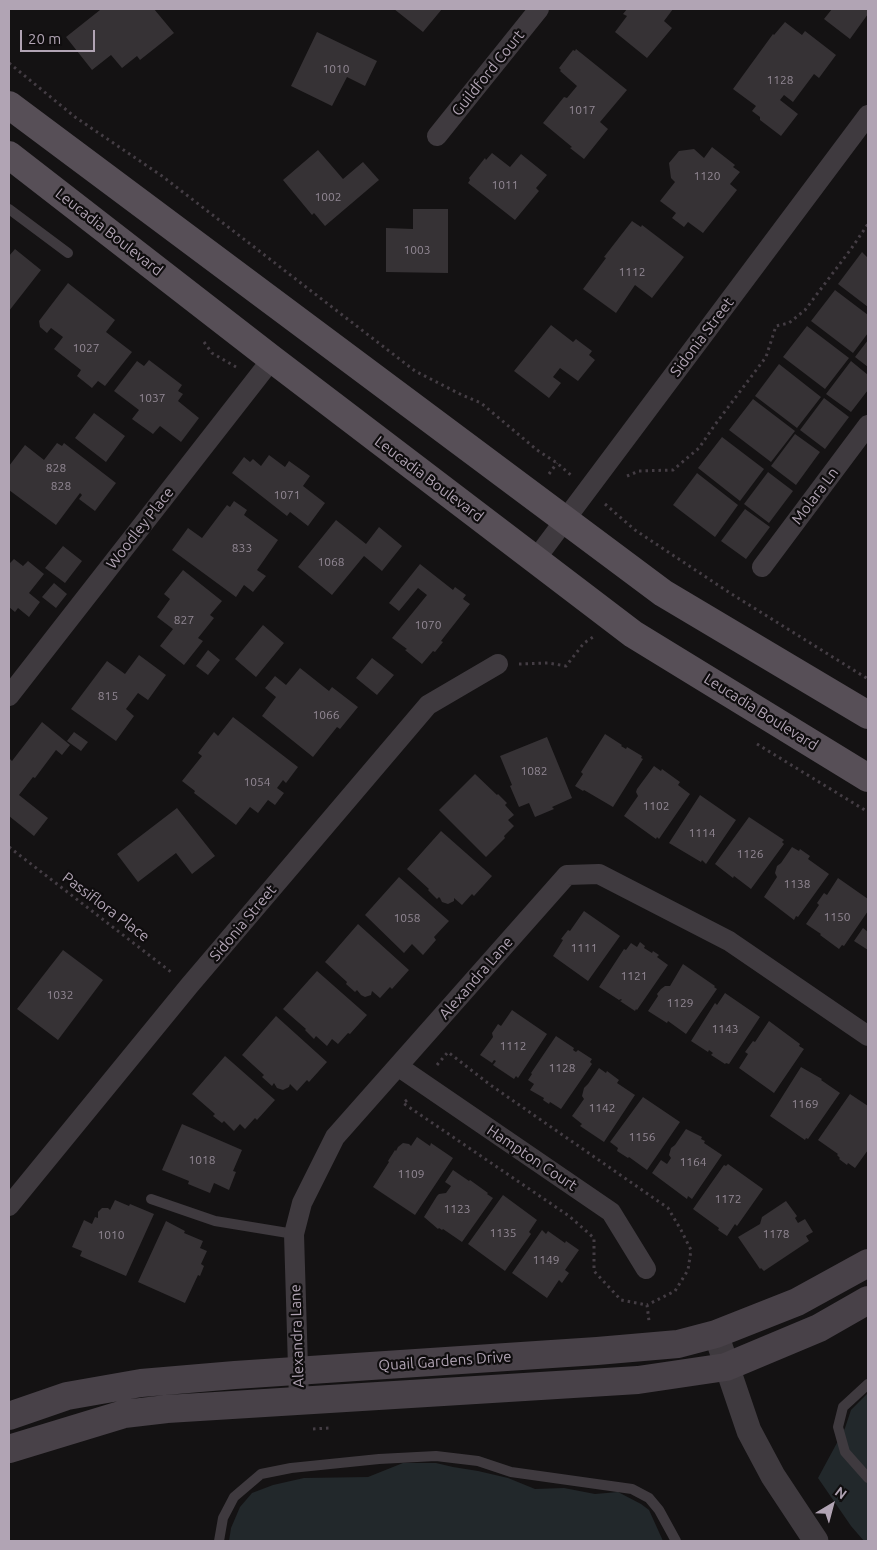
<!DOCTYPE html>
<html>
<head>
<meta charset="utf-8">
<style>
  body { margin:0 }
  #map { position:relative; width:877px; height:1550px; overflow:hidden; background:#141213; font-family:Ubuntu,sans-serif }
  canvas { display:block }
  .frame { position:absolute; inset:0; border:10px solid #b1a4b4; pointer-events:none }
  .north { position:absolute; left:807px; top:1480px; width:50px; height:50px; -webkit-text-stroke:4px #0f0d0e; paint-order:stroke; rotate:37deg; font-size:14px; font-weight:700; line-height:20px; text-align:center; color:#b1a4b4 }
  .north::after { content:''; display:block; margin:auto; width:18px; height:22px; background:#b1a4b4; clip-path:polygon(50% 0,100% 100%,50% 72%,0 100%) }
  .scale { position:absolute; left:20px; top:30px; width:75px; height:22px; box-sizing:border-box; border:2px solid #b1a4b4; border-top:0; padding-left:6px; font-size:15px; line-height:18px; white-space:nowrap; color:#b1a4b4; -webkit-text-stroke:4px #0f0d0e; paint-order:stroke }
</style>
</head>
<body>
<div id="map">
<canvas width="877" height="1550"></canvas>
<div class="frame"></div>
<div class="north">N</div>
<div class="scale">20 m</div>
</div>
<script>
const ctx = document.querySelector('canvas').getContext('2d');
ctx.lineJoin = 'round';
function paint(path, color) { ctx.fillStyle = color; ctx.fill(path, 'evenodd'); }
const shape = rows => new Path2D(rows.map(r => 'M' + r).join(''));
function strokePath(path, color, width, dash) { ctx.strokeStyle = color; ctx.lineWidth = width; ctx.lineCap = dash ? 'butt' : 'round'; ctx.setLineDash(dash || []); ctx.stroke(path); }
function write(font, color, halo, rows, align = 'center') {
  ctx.font = font + ' Ubuntu,sans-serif'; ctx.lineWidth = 4.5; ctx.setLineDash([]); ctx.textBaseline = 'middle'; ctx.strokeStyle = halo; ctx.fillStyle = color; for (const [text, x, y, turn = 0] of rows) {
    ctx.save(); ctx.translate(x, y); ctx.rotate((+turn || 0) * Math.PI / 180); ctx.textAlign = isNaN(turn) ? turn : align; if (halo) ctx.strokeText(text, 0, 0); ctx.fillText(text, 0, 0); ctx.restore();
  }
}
paint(shape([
  [868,1393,868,1541,864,1541,851,1526,818,1478,845,1428,851,1410],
  [403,1463,436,1463,453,1467,478,1471,508,1478,535,1489,564,1488,595,1494,618,1492,641,1504,649,1510,663,1541,229,1541,231,1528,240,1507,252,1493,273,1485,304,1478,368,1477]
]), '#22282b');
paint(shape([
  [99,9,154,9,174,33,140,60,137,56,122,68,111,55,92,70,66,37,100,10],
  [394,9,442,9,423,32],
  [627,9,673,9,664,21,672,28,647,58,615,32,627,16,623,14],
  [832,9,868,9,868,14,850,39,824,19],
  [785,22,802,35,805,31,836,55,819,78,814,74,793,102,784,95,780,100,798,114,781,136,760,120,760,117,752,111,756,106,733,89,773,34,774,35],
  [317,32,377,61,365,86,347,77,332,106,291,86],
  [576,49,627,90,600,122,608,129,584,159,570,148,572,147,543,123,564,97,567,98,577,86,560,71,561,70,559,68,573,50,575,51],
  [712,147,735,165,733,167,740,172,730,184,737,190,703,233,688,222,684,227,672,218,676,213,660,201,675,182,671,178,669,163,679,151,694,149,704,158],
  [318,150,343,179,363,162,379,180,325,226,314,213,312,215,283,180],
  [492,153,510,167,521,154,547,175,536,188,539,191,515,220,468,183,470,180,469,178,485,158,486,160],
  [413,209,448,209,448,273,386,272,386,228,413,229],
  [632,221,641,227,642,225,684,257,652,298,635,285,616,313,583,289,606,258,604,257],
  [15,249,41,270,9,311,9,256],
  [862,252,868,258,868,307,838,284],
  [68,283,115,320,106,332,132,352,105,386,98,381,92,388,77,376,81,370,54,349,63,337,51,328,47,333,40,327,39,321],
  [835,290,868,315,868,333,853,353,811,321],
  [551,325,573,342,576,339,592,351,589,355,595,360,578,381,560,368,553,377,561,383,549,398,514,371],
  [807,326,849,358,825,389,783,357],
  [868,340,868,367,855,357],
  [149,360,182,385,178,391,183,394,178,401,199,418,181,442,160,426,153,434,132,419,139,410,114,391,137,361,144,366],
  [851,361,868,375,868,390,851,412,826,394],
  [779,364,821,397,797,428,755,396],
  [824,398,849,417,825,449,800,430],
  [753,399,795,431,771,462,729,430],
  [94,413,125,436,106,462,75,438],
  [795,434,820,452,796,485,771,466],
  [722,437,764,469,740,501,698,468],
  [57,443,62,446,64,443,116,483,95,511,79,499,82,495,80,493,56,525,9,490,9,466,25,445,44,460],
  [269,455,285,467,289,461,310,476,303,486,325,503,308,526,290,512,287,516,232,473,244,457,250,462,253,459,261,466],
  [768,472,793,491,769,523,744,504],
  [697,473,738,505,715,537,673,505],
  [234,501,247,510,244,515,278,540,257,570,266,576,253,592,244,585,236,597,172,550,188,528,202,538,227,505,230,507],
  [745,509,770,527,746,559,721,541],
  [336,520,366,544,379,527,402,546,382,571,364,556,332,595,298,567],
  [63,546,82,561,65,583,45,568],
  [14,559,23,566,28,561,44,574,29,593,40,602,29,617,18,608,15,612,9,607,9,564],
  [420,564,453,590,455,587,466,595,463,599,470,604,441,641,443,642,435,652,433,651,422,664,405,650,407,649,392,638,427,595,418,588,399,611,389,603],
  [183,570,222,601,210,615,214,618,198,638,203,641,184,665,160,646,173,629,157,617,170,599,164,594],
  [54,583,67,594,56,608,42,597],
  [263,625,284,643,256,677,235,659],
  [208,650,220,660,208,675,196,666],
  [139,655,166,675,148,700,138,693,126,709,134,716,116,741,71,709,107,661,125,674],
  [372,658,394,675,377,695,356,678],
  [300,668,329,691,332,687,358,707,340,729,337,727,313,757,262,716,276,697,265,688,275,676,286,685],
  [233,717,298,767,286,783,283,780,277,788,284,793,275,805,268,800,258,813,250,807,236,825,194,793,195,791,182,781,202,756,198,753,214,732,218,736],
  [42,722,70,745,62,755,56,750,35,778,33,777,19,795,48,818,34,836,9,816,9,758,12,761],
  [74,732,88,742,81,751,67,741],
  [605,734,622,745,621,746,626,749,627,747,642,756,641,758,643,759,613,807,584,790,583,791,575,786,583,774,581,772],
  [547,737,572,798,552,807,554,809,535,817,529,803,519,807,510,786,512,785,500,756],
  [654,766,661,771,662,769,680,782,678,785,690,794,659,839,657,837,656,839,624,816,638,796,636,792,637,789],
  [475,774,497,795,498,794,507,803,505,805,514,815,508,820,514,826,504,836,505,838,486,857,439,810],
  [700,795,736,820,706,864,702,860,701,862,669,843],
  [177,808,215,856,192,874,176,853,138,882,117,854],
  [749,817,784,840,782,842,784,844,751,889,734,876,733,878,715,864],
  [441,831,492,876,474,896,472,894,462,905,454,898,454,901,448,904,442,902,440,898,439,897,437,899,428,890,429,889,407,869],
  [792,847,799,851,800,849,810,856,808,859,829,874,798,917,796,916,794,920,764,897,777,877,775,873,777,866,781,863],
  [399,877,449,921,434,937,436,940,423,955,412,944,404,953,365,915],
  [838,878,868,899,868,911,844,946,842,945,839,949,820,935,821,934,806,924,819,905,817,903,824,893,827,895],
  [584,911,620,936,588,981,553,956,563,940,561,939,568,930,570,931],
  [358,924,409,970,392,989,390,987,380,998,372,991,371,995,365,997,361,995,357,990,355,992,346,984,347,982,325,962],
  [863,928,868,932,868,950,854,941],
  [640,942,645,946,644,948,652,953,653,951,659,955,657,957,668,965,637,1010,636,1009,635,1011,620,1001,622,1000,621,999,619,1000,599,987,624,949,626,950,631,943,637,947],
  [63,950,103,980,58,1040,17,1009],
  [683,964,715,986,714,987,717,989,686,1034,668,1021,667,1023,648,1011,658,996,657,994,661,989,665,986,670,986],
  [317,971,367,1015,350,1034,348,1033,338,1044,332,1039,327,1046,316,1036,314,1039,305,1030,306,1029,283,1009],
  [725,993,760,1017,729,1064,726,1063,725,1064,711,1055,713,1053,709,1050,708,1052,691,1041,715,1003,717,1005],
  [512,1010,547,1034,518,1078,516,1076,514,1079,493,1065,496,1061,494,1060,492,1063,480,1055,493,1037,492,1033,498,1024,501,1026],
  [276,1016,327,1062,309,1082,307,1080,297,1091,290,1084,289,1087,283,1090,277,1088,274,1083,272,1086,262,1077,264,1075,242,1055],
  [769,1021,800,1044,799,1046,804,1049,774,1093,739,1068,748,1054,745,1052,753,1041,755,1042],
  [556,1036,574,1048,573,1050,576,1052,578,1050,592,1059,590,1062,592,1064,561,1109,550,1102,549,1104,543,1100,544,1098,530,1090,534,1084,528,1080,532,1074,531,1073],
  [225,1056,275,1100,257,1120,255,1118,245,1129,240,1124,234,1131,224,1121,222,1123,213,1116,215,1114,192,1094],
  [801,1067,822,1079,821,1080,840,1093,808,1139,806,1138,805,1140,770,1116],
  [599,1068,606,1073,607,1071,619,1080,617,1083,635,1095,604,1142,580,1126,582,1124,572,1116,584,1099,582,1096,584,1088,588,1084],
  [850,1094,868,1106,868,1150,855,1168,848,1163,847,1165,839,1159,840,1158,837,1155,838,1154,818,1140],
  [643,1097,680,1122,647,1170,629,1157,628,1158,617,1151,618,1148,610,1142],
  [182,1124,242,1150,233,1171,236,1172,229,1190,214,1183,210,1193,188,1184,189,1181,162,1170],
  [686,1129,702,1137,701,1139,705,1141,704,1143,722,1155,692,1199,688,1196,687,1199,652,1173,661,1160,667,1164,671,1158,669,1155,671,1148,675,1145],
  [417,1137,430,1146,431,1143,453,1158,415,1215,373,1187,389,1162,388,1161,395,1150,396,1151,398,1147,403,1143,409,1144,411,1146],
  [728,1164,763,1189,737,1226,735,1224,727,1236,718,1230,719,1228,693,1209,724,1165,726,1166],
  [453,1170,469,1181,470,1180,488,1193,487,1194,493,1198,462,1242,443,1229,442,1230,439,1228,438,1229,424,1217,437,1196,439,1194,446,1193,451,1186,445,1182],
  [503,1195,537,1220,529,1232,531,1234,505,1271,468,1244],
  [115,1200,129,1206,130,1204,154,1214,126,1276,80,1256,82,1251,72,1247,84,1220,92,1224,95,1217,98,1218,98,1212,102,1208,108,1208,110,1210],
  [786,1201,797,1216,795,1218,798,1223,805,1219,813,1232,806,1236,809,1241,764,1271,761,1268,760,1269,738,1237,760,1224,762,1217],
  [166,1221,185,1231,184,1233,203,1241,200,1248,207,1251,201,1264,204,1266,200,1276,198,1275,185,1303,138,1282],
  [542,1230,546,1234,548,1231,565,1243,566,1241,579,1250,565,1270,569,1273,562,1283,559,1280,547,1298,512,1273]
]), '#363235');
strokePath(shape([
  [9,63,75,117,162,176,415,371,462,395,481,403,537,450,557,463,572,476],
  [204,342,212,353,236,367],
  [549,474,557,463],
  [627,476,639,471,673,470,699,448,714,426,766,357,776,326,789,323,805,310,851,249,868,224],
  [605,504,635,530,730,593,868,679],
  [519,664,548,663,566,666,584,643,593,637],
  [757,744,868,812],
  [9,847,171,972],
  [437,1065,448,1052,489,1084,668,1208,681,1230,691,1250,688,1270,675,1291,647,1305],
  [407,1100,403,1103,569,1216,594,1238,594,1271,621,1300,647,1305,649,1321],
  [313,1429,329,1428]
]), '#443d44', 3, [2.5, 4]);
strokePath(shape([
  [9,209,68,253],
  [151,1199,215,1221,294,1234],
  [868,1384,843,1407,838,1427,845,1452,868,1478],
  [219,1541,223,1518,234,1497,261,1474,291,1468,379,1459,436,1456,478,1461,511,1472,632,1489,649,1498,659,1510,676,1541]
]), '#3f3a3f', 10);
strokePath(shape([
  [437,136,539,9],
  [535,560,868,115],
  [762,567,868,425],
  [9,696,272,359],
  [399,1067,611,1212,646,1269],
  [9,1206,189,986,428,705,498,664],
  [299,1401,294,1234,302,1203,335,1137,567,875,599,874,729,941,868,1036]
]), '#3f3a3f', 20);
strokePath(shape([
  [716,1334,749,1431,773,1476,816,1541]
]), '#3f3a3f', 25);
strokePath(shape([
  [9,1416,67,1396,141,1383,235,1375,597,1351,678,1344,716,1334,797,1302,868,1263],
  [9,1449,124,1414,167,1409,638,1380,726,1367,819,1328,868,1300]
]), '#484148', 28);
strokePath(shape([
  [9,105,663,593,868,715],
  [9,155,272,359,633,634,868,778]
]), '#574f57', 28);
write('12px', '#928894', null, [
  ["1010",336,69],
  ["1128",780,80],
  ["1017",582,110],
  ["1120",707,176],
  ["1011",505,185],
  ["1002",328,197],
  ["1003",417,250],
  ["1112",632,272],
  ["1027",86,348],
  ["1037",152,398],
  ["828",56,468],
  ["828",61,486],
  ["1071",287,495],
  ["833",242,548],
  ["1068",331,562],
  ["827",184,620],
  ["1070",428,625],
  ["815",108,696],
  ["1066",326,715],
  ["1082",534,771],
  ["1054",257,782],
  ["1102",656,806],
  ["1114",702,833],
  ["1126",750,854],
  ["1138",797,884],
  ["1150",837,917],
  ["1058",407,918],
  ["1111",584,948],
  ["1121",634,976],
  ["1032",60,995],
  ["1129",680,1003],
  ["1143",725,1029],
  ["1112",513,1046],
  ["1128",562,1068],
  ["1169",805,1104],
  ["1142",602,1108],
  ["1156",642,1137],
  ["1018",202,1160],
  ["1164",693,1162],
  ["1109",411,1174],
  ["1172",728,1199],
  ["1123",457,1209],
  ["1135",503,1233],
  ["1178",776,1234],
  ["1010",111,1235],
  ["1149",546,1260]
]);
write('15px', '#b1a4b4', '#0f0d0e', [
  ["Guildford Court",488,73,-51],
  ["Leucadia Boulevard",109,232,38],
  ["Sidonia Street",702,337,-53],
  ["Leucadia Boulevard",429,479,37],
  ["Molara Ln",815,496,-53],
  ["Woodley Place",140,528,-52],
  ["Leucadia Boulevard",761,712,32],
  ["Passiflora Place",106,907,37],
  ["Sidonia Street",243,923,-50],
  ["Alexandra Lane",476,978,-49],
  ["Hampton Court",532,1158,34],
  ["Alexandra Lane",297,1336,-92],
  ["Quail Gardens Drive",445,1361,-4]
]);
</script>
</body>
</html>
